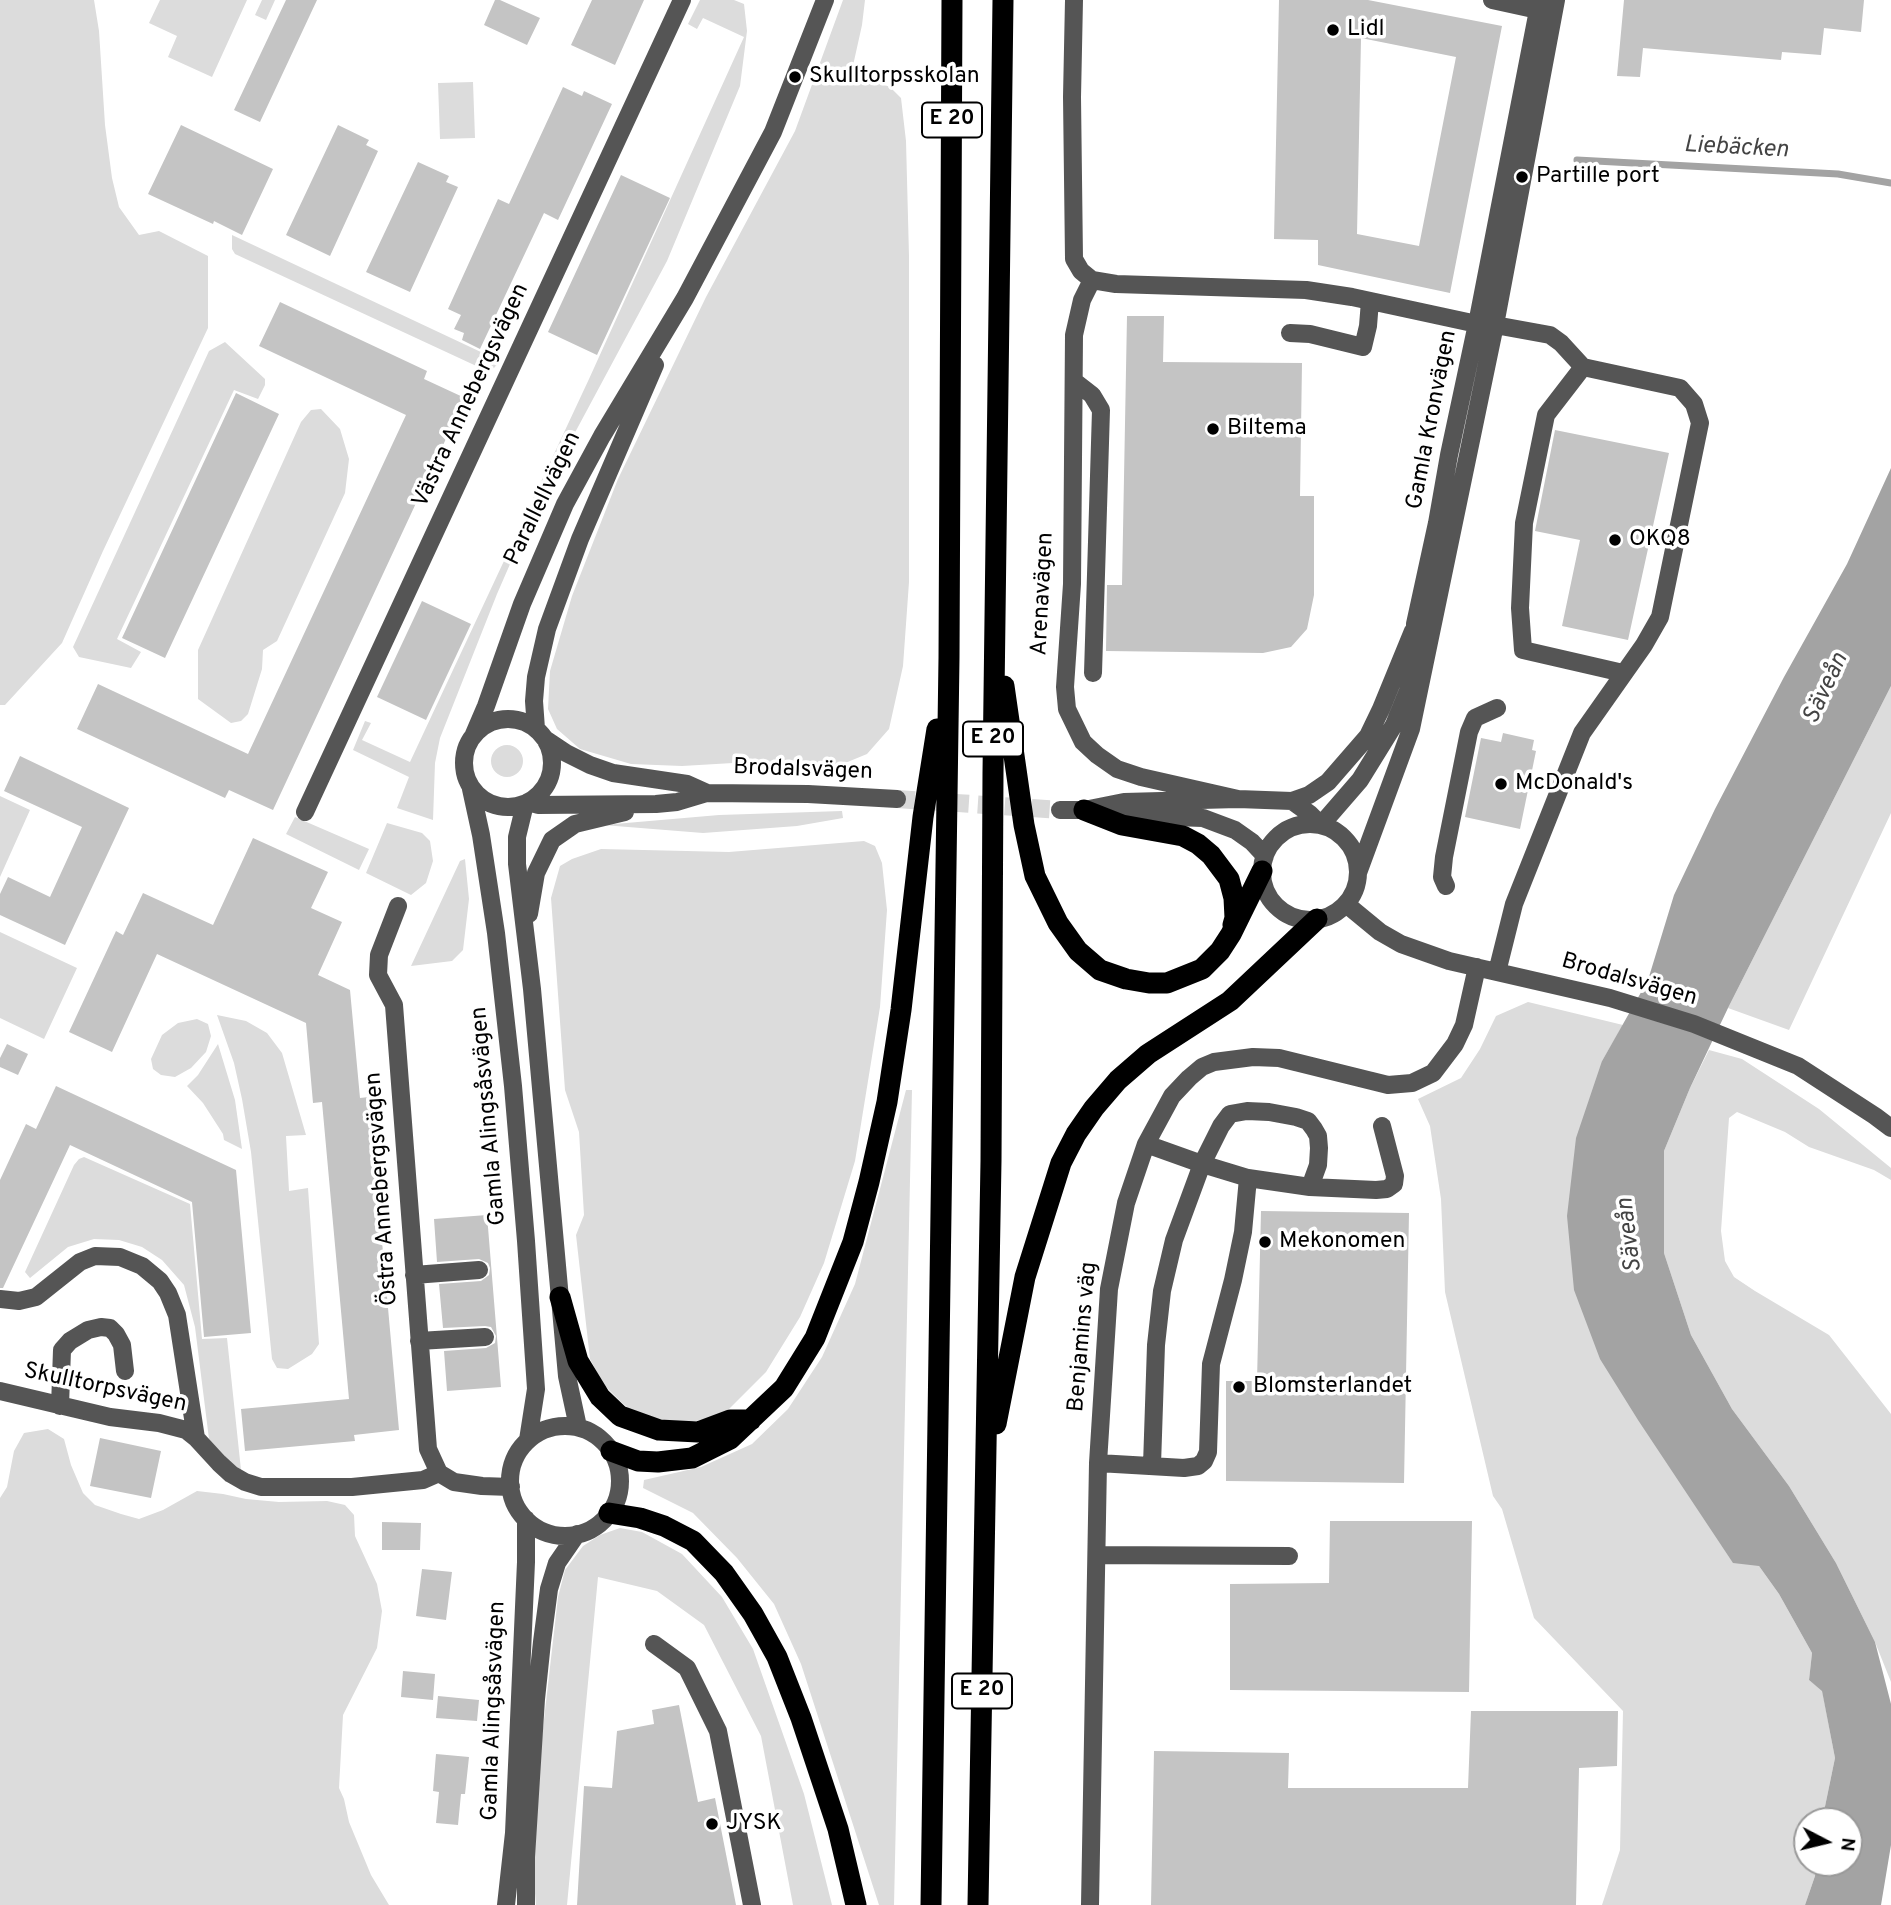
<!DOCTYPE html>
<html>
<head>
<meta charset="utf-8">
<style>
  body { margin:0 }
  #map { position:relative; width:1891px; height:1905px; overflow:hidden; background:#fff; font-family:Overpass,sans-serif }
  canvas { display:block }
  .north { position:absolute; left:1793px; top:1807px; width:70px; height:70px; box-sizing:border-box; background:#fff; border:2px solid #999; border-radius:50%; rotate:97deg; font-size:19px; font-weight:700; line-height:28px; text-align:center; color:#000 }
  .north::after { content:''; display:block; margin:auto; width:24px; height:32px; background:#000; clip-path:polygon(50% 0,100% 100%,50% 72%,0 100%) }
</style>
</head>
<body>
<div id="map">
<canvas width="1891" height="1905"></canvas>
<div class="north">N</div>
</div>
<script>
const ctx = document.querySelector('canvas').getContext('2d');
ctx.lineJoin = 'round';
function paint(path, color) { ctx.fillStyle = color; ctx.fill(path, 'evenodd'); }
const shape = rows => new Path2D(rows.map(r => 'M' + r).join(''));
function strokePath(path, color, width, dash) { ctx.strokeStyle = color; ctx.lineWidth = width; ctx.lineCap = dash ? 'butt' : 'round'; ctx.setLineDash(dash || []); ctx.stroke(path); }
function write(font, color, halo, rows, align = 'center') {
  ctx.font = font + ' Overpass,sans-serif'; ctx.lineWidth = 7; ctx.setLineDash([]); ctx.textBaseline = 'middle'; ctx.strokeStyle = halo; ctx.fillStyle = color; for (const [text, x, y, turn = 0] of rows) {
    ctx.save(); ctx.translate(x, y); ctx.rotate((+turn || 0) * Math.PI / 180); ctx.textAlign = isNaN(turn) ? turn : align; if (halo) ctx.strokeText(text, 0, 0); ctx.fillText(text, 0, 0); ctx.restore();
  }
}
paint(shape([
  [0,0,94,0,99,31,105,125,112,178,119,207,139,235,159,231,208,256,208,328,103,551,62,643,5,705,0,705],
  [160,0,247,0,212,77,168,57,177,36,149,23],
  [262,0,275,0,266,20,255,15],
  [700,0,734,0,744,4,747,31,740,86,667,261,534,509,497,594,440,738,435,763,433,820,397,808,409,777,353,750,365,721,371,723,362,740,410,762,589,379,744,37,703,18,697,29,688,24],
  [843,0,865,0,862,25,850,79,861,76,890,87,901,98,906,141,909,256,909,582,903,666,889,729,867,754,833,768,759,768,733,763,682,766,631,764,580,749,557,729,548,709,550,671,572,596,618,479,706,297,795,131],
  [473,82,475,138,440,139,438,83],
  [232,235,500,361,494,368,485,370,235,254,232,249],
  [225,342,265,379,265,385,258,399,234,390,117,639,141,652,131,668,79,657,73,647,209,351],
  [321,409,340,429,349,459,345,493,277,641,263,650,262,669,248,714,241,721,231,723,198,699,198,650,301,422,311,410],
  [1891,686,1891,813,1789,1030,1728,1008],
  '491 761a16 16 0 1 1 32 0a16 16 0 1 1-32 0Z',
  [0,796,30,810,0,877],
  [842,811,843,818,797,826,703,833,603,825,719,815],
  [295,817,369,849,359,870,286,834],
  [387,823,422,833,430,841,433,861,426,883,411,895,366,873],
  [864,841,875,846,882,863,887,910,880,1007,855,1161,824,1263,800,1317,766,1372,720,1418,679,1423,640,1418,621,1402,603,1384,590,1359,576,1235,584,1215,579,1132,565,1090,551,898,560,866,572,859,601,849,729,852],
  [465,859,469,899,463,950,452,961,411,966,460,861],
  [0,932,77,968,44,1039,0,1018],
  [1528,1002,1623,1025,1602,1061,1759,1566,1779,1594,1812,1653,1809,1680,1822,1690,1835,1758,1822,1821,1807,1821,1807,1863,1817,1863,1815,1876,1805,1905,1602,1905,1620,1850,1623,1711,1534,1618,1502,1509,1493,1496,1445,1292,1441,1199,1430,1126,1418,1099,1461,1078,1480,1049,1496,1016],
  [217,1015,246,1021,267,1033,282,1053,306,1135,286,1136,289,1191,308,1188,319,1344,312,1354,288,1369,277,1368,272,1359,251,1152,242,1099,234,1063],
  [197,1019,208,1024,211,1036,206,1052,191,1068,175,1077,161,1075,153,1069,151,1059,162,1035,178,1023],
  [218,1044,235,1100,242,1149,224,1140,223,1134,203,1103,187,1086,198,1075],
  [1709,1050,1742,1059,1819,1109,1891,1168,1891,1180,1874,1170,1809,1147,1785,1132,1737,1112,1729,1118,1721,1231,1725,1261,1734,1277,1755,1291,1829,1335,1891,1414,1891,1682,1875,1642,1836,1563,1789,1486,1732,1409,1691,1335,1664,1253,1664,1151,1690,1088],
  [906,1090,912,1090,894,1905,879,1905,801,1664,774,1604,737,1558,693,1513,643,1488,644,1480,701,1467,752,1444,788,1409,822,1357,855,1284],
  [84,1157,190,1204,202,1339,227,1338,241,1470,223,1458,209,1439,195,1327,184,1285,162,1260,142,1247,119,1240,94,1239,68,1247,30,1278,25,1272,74,1165,79,1159],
  [48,1429,64,1439,71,1465,83,1493,95,1505,121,1514,139,1519,163,1510,197,1491,223,1494,246,1499,279,1502,327,1501,345,1505,354,1515,355,1536,377,1584,382,1611,377,1648,343,1715,339,1788,344,1799,349,1822,371,1875,389,1905,0,1905,0,1498,7,1487,14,1451,24,1433],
  [620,1528,642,1532,682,1554,722,1597,753,1649,804,1794,832,1905,793,1905,761,1736,704,1625,657,1591,598,1577,567,1905,536,1905,533,1870,542,1737,558,1597,565,1570,583,1546,600,1535]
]), '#dcdcdc');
paint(shape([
  [1891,468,1891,686,1728,1008,1690,1088,1664,1151,1664,1253,1691,1335,1732,1409,1789,1486,1836,1563,1875,1642,1891,1704,1891,1845,1881,1905,1805,1905,1815,1876,1817,1863,1849,1863,1849,1821,1822,1821,1835,1758,1822,1691,1809,1680,1812,1653,1779,1594,1759,1566,1733,1563,1638,1420,1600,1359,1574,1290,1567,1216,1576,1138,1602,1061,1648,980,1674,895,1715,809,1784,677,1847,564]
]), '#a3a3a3');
strokePath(shape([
  [1577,160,1838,174,1891,183]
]), '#a3a3a3', 7);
paint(shape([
  [286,0,317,0,260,122,234,110],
  [495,0,500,0,540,18,527,45,484,25],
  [592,0,644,0,615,65,571,45],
  [1279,0,1368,0,1502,26,1450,293,1318,265,1318,240,1274,239],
  [1361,38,1456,57,1419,246,1357,234],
  [1624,0,1864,0,1861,32,1824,28,1821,55,1782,52,1781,60,1643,48,1640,77,1617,76],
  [563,87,582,96,584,91,612,104,558,220,544,213,480,349,462,340,464,333,454,329,461,315,448,309,498,199,509,204],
  [181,125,273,169,242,235,214,221,213,224,148,194],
  [338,125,369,140,366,145,378,151,330,256,286,235],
  [418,162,449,176,446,182,458,187,410,292,366,272],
  [621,175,670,198,597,355,548,332],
  [280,302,427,371,424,379,465,398,273,810,229,790,225,798,77,729,98,684,248,754,406,415,259,346],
  [1127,316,1164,316,1163,362,1302,363,1300,496,1314,496,1314,595,1307,629,1291,647,1263,653,1106,651,1107,585,1122,585],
  [236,393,279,414,165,658,122,638],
  [1555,430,1669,453,1628,640,1562,626,1580,540,1535,531],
  [422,601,471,624,426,720,377,697],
  [1503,733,1534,740,1532,750,1536,751,1520,829,1465,817,1481,738,1501,742],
  [20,756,129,808,65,945,0,915,0,894,8,877,50,897,82,827,4,791],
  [253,838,328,872,311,908,342,922,318,975,350,990,360,1098,369,1097,399,1430,354,1435,355,1441,245,1451,241,1409,349,1399,322,1102,313,1103,306,1023,157,954,112,1052,69,1032,116,931,123,935,143,893,213,925],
  [7,1044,28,1054,18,1075,0,1067,0,1058],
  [56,1086,236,1170,251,1333,204,1337,192,1202,70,1145,3,1288,0,1288,0,1180,26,1124,36,1129],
  [1261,1211,1409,1213,1404,1483,1226,1481,1226,1381,1257,1381],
  [487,1215,501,1387,447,1391,444,1351,486,1348,495,1343,496,1336,491,1327,485,1326,443,1328,439,1284,481,1281,489,1275,490,1268,488,1263,479,1259,437,1262,434,1219],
  [100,1438,161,1451,151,1498,90,1486],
  [1330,1521,1472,1521,1469,1692,1230,1690,1230,1584,1329,1583],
  [382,1522,421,1523,420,1550,382,1550],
  [422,1569,452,1572,446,1620,416,1616],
  [403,1671,435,1674,433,1700,401,1697],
  [438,1696,479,1700,477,1721,436,1718],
  [679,1705,698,1802,715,1798,736,1905,577,1905,584,1786,612,1788,617,1731,654,1724,652,1710],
  [1471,1711,1618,1711,1617,1766,1579,1768,1576,1905,1151,1905,1154,1751,1289,1753,1288,1788,1468,1788],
  [436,1754,469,1757,465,1794,461,1794,458,1825,436,1823,439,1792,433,1791]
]), '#c4c4c4');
strokePath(shape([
  [897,799,1060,810]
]), '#d9d9d9', 18, [18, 9]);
strokePath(shape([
  [1074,0,1072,97,1074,259,1081,271,1092,280,1116,284,1306,290,1352,297,1477,324,1495,325,1550,335,1561,343,1583,367,1680,388,1694,404,1700,423,1660,617,1644,645,1582,733,1514,904,1497,972],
  [1492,0,1547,12],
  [1092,280,1082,300,1074,335,1072,584,1065,687,1067,709,1083,742,1097,755,1117,769,1141,777,1238,799],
  [1290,333,1310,334,1363,347,1368,326,1370,301],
  [1583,367,1546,415,1524,523,1520,608,1523,650,1623,673],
  [1074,381,1092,395,1101,410,1093,673],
  '464 763a44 44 0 1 1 88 0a44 44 0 1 1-88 0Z',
  [536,729,534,701,536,677,547,629,580,539,655,365],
  [474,734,486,706,522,604,565,504,602,436,685,298,773,132,825,0],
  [545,739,566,753,590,765,613,773,687,784,707,793],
  [471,789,481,835,496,933,513,1086,526,1241,536,1389,528,1440],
  [1292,801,1310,814,1321,825,1360,780,1394,725,1408,691,1415,664,1415,624,1437,523,1449,455,1477,324,1540,0],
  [528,802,538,805,656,804,677,802,707,793,808,794,897,799],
  [525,804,517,837,517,864,532,989,567,1376,578,1427],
  [1060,810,1084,810,1146,816,1203,818,1235,830,1252,842,1265,856],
  [1084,810,1124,802,1238,799,1292,801,1309,795,1328,782,1368,736,1381,709,1413,631],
  [305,812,682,0],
  '1262 872a48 48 0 1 1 96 0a48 48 0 1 1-96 0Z',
  [1358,873,1411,729,1495,325,1556,0],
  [1446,886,1442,877,1444,857,1469,732,1475,718,1497,708],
  [1346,904,1380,932,1401,944,1449,961,1610,998,1694,1024,1798,1066,1875,1116,1891,1128],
  [398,906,379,955,378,975,394,1005,428,1449,439,1473],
  [529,914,536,873,552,840,575,824,625,812],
  [1310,1187,1376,1190,1387,1189,1394,1184,1395,1176,1382,1126],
  [414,1275,479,1270],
  [0,1299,19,1301,36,1297,80,1262,95,1256,120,1257,142,1266,160,1281,168,1293,177,1315,196,1438],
  [419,1341,485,1337],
  [0,1391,110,1417,159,1423,186,1430,196,1438,219,1463,231,1474,245,1482,261,1487,352,1487,423,1480,439,1473,454,1482,482,1486,511,1487],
  [60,1406,62,1350,70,1341,88,1330,101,1327,110,1328,116,1334,122,1345,125,1371],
  '510 1481a55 55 0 1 1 110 0a55 55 0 1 1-110 0Z',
  [1098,1463,1184,1468,1198,1466,1204,1461,1208,1452,1211,1364,1233,1280,1243,1232,1248,1178,1310,1187,1318,1165,1319,1148,1318,1136,1314,1129,1308,1121,1296,1117,1269,1112,1247,1111,1230,1114,1221,1126,1202,1164,1146,1144],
  [1152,1465,1156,1345,1162,1291,1174,1240,1202,1164,1248,1178],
  [1097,1555,1289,1556],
  [654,1644,687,1668,718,1731,752,1905],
  [506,1905,514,1833,526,1562,526,1519],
  [526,1905,526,1857,536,1699,542,1642,549,1589,557,1563,577,1534],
  [1090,1905,1098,1463,1109,1289,1126,1203,1146,1144,1172,1096,1189,1078,1202,1067,1214,1062,1253,1057,1279,1058,1388,1085,1412,1083,1433,1073,1455,1044,1464,1025,1477,967]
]), '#555', 18);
strokePath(shape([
  [1004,686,1024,825,1035,876,1058,923,1078,951,1100,970,1126,979,1149,983,1167,983,1202,969,1220,951,1231,934,1262,871],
  [1084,810,1122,825,1183,836,1198,844,1211,855,1229,879,1234,898,1235,918,1233,925],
  [560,1297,578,1361,600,1397,620,1416,659,1430,698,1432,730,1420,751,1420],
  [996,1424,1025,1277,1061,1163,1076,1134,1094,1108,1118,1080,1148,1054,1230,1001,1317,919],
  [611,1451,638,1461,658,1462,692,1458,730,1439,784,1388,815,1338,853,1242,869,1182,887,1102,901,1010,923,817,937,729],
  [609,1513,640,1518,664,1526,693,1541,724,1573,753,1614,777,1657,801,1718,838,1829,856,1905],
  [931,1905,949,658,952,0],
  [978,1905,991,1161,993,772,1003,0]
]), '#000', 21);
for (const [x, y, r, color] of [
  [1333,30,7,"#000"],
  [795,77,7,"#000"],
  [1522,177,7,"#000"],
  [1213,429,7,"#000"],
  [1615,540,7,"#000"],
  [1501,784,7,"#000"],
  [1265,1242,7,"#000"],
  [1239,1387,7,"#000"],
  [712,1824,7,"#000"]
]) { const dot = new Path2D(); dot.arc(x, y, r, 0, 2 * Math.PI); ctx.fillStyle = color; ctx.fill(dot); strokePath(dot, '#fff', 2.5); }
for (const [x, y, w] of [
  [952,120,60],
  [993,739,60],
  [982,1691,60]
]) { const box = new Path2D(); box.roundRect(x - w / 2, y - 17.5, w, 35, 5); ctx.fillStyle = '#fff'; ctx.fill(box); strokePath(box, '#000', 2); }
write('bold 21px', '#000', null, [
  ["E 20",952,120],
  ["E 20",993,739],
  ["E 20",982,1691]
]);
write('23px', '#000', '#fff', [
  ["Lidl",1347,30],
  ["Skulltorpsskolan",809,77],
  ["Partille port",1536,177],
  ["Biltema",1227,429],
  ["OKQ8",1629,540],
  ["McDonald's",1515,784],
  ["Mekonomen",1279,1242],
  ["Blomsterlandet",1253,1387],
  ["JYSK",726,1824]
], 'left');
write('23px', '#000', '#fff', [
  ["Västra Annebergsvägen",472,396,-65],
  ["Gamla Kronvägen",1433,420,-79],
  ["Parallellvägen",544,499,-64],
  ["Arenavägen",1044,594,-87],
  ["Brodalsvägen",803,771,2],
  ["Brodalsvägen",1629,981,16],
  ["Gamla Alingsåsvägen",490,1116,-95],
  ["Östra Annebergsvägen",383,1189,-94],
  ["Benjamins väg",1084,1337,-85],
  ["Skulltorpsvägen",105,1389,12],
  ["Gamla Alingsåsvägen",495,1711,-88]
]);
write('italic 24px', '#444', '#fff', [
  ["Liebäcken",1736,149,3],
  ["Säveån",1827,689,-65],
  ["Säveån",1631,1235,-97]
]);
</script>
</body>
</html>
